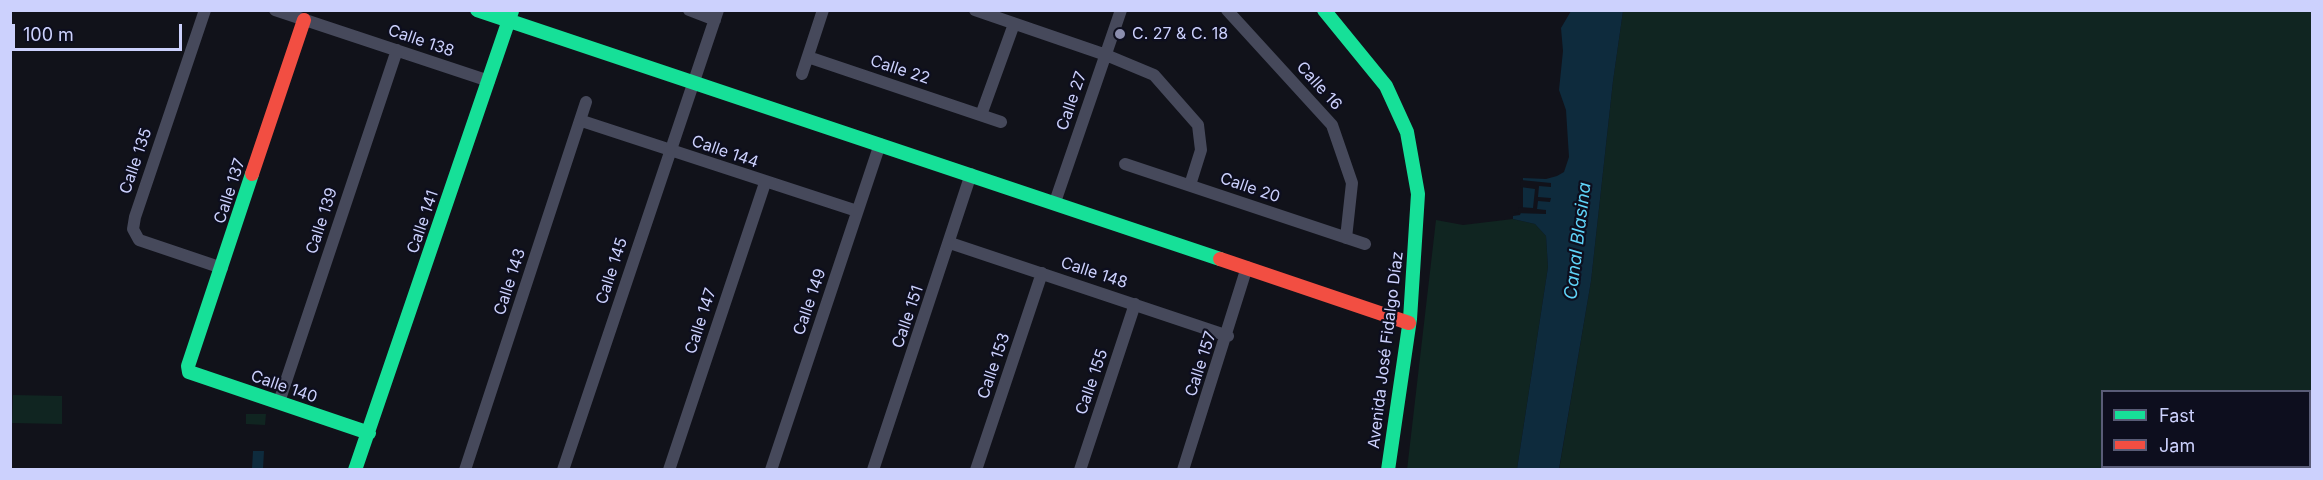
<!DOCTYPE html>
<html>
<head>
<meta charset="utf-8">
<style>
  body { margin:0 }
  #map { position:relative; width:2323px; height:480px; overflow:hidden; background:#11121a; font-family:Inter,sans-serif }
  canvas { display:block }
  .frame { position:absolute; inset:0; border:12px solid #ccd1fd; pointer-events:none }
  .legend { position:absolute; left:2101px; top:390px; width:210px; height:78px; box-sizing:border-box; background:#0d0e1e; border:2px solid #595c77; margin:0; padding:8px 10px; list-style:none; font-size:18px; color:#ccd1fd }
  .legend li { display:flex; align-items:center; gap:12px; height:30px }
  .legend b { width:30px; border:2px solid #595c77 }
  .scale { position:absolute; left:12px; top:24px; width:170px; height:27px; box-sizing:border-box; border:3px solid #ccd1fd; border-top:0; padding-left:8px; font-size:18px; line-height:21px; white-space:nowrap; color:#ccd1fd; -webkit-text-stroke:4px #0d0e1e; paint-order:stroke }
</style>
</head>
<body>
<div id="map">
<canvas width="2323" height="480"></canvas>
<div class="frame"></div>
<ul class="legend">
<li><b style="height:8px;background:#16e098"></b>Fast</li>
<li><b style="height:8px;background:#f24e42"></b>Jam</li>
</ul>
<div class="scale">100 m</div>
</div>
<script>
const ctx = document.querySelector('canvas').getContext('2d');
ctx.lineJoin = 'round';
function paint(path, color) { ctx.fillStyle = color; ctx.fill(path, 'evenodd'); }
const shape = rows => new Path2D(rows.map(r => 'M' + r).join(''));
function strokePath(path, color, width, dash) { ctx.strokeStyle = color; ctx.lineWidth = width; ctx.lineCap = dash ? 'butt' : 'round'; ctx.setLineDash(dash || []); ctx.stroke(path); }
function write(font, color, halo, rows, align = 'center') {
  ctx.font = font + ' Inter,sans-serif'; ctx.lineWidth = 4.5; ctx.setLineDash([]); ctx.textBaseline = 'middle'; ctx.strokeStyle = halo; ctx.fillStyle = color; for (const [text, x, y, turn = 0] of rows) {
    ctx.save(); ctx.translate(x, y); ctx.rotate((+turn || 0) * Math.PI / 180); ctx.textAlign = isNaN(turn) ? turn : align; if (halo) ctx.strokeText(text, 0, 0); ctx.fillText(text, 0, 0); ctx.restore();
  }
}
paint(shape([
  [1623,11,2312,11,2312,469,1559,470,1591,281,1613,81],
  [2102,392,2310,392,2310,466,2102,466],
  [1513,219,1535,224,1546,236,1548,267,1517,469,1407,470,1436,220,1463,225],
  [13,395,62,396,62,424,12,423],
  [246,414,266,414,265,425,246,424]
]), '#102521');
paint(shape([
  [1571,11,1623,11,1613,81,1591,281,1559,469,1517,469,1548,267,1546,236,1535,224,1513,219,1513,216,1520,215,1523,207,1523,178,1546,179,1557,176,1564,172,1569,157,1566,110,1559,90,1563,51,1561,28],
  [253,451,264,451,263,469,252,469]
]), '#0e2b3d');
paint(shape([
  [1521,180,1551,183,1551,187,1539,186,1538,197,1551,198,1550,202,1538,201,1537,209,1546,210,1546,214,1514,213,1518,212,1519,207,1533,208,1535,189,1520,187]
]), '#11121a');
strokePath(shape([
  [205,10,135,217,133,229,139,240,222,268],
  [275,10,489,81],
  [689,10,715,20],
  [975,10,1106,55,1154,75,1198,125,1201,150,1190,185],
  [1227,10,1332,125,1352,183,1346,238],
  [808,57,1001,122],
  [802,74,823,10],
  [981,115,1014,24],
  [582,121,857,211],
  [1125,164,1365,244],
  [1055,202,1121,10],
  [950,243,1228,336],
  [279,402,397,50],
  [465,470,586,102],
  [563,470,718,10],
  [669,470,765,183],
  [771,470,880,144],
  [873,470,971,174],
  [976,470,1042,273],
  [1080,470,1135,304],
  [1183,470,1247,267]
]), '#46495b', 12);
strokePath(shape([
  [477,10,1220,259],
  [1324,10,1386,86,1407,132,1418,194,1410,319,1388,470],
  [252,174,188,366,189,372,369,433],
  [355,470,512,11]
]), '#16e098', 14);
strokePath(shape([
  [252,174,304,20],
  [1220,259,1409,323]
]), '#f24e42', 14);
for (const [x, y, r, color] of [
  [1120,34,6,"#8b8eae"]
]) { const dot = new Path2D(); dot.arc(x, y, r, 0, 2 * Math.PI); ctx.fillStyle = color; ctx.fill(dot); strokePath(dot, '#0d0e1e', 2); }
write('16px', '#ccd1fd', '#0d0e1e', [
  ["C. 27 & C. 18",1132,34]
], 'left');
write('16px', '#ccd1fd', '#0d0e1e', [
  ["Calle 138",421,41,19],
  ["Calle 22",900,70,18],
  ["Calle 16",1319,86,48],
  ["Calle 27",1072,101,-71],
  ["Calle 144",725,152,19],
  ["Calle 135",136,161,-71],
  ["Calle 20",1250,188,19],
  ["Calle 137",230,191,-72],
  ["Calle 139",322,221,-72],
  ["Calle 141",423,222,-71],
  ["Calle 145",612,271,-72],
  ["Calle 148",1094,273,18],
  ["Calle 143",510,282,-72],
  ["Calle 149",810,302,-71],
  ["Calle 151",908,317,-71],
  ["Calle 147",701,321,-72],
  ["Avenida José Fidalgo Díaz",1386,350,-83],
  ["Calle 157",1201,364,-72],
  ["Calle 153",994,366,-71],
  ["Calle 155",1092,382,-71],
  ["Calle 140",284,387,19]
]);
write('italic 18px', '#5fd3f8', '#0d0e1e', [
  ["Canal Blasina",1578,241,-83]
]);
</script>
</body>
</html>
